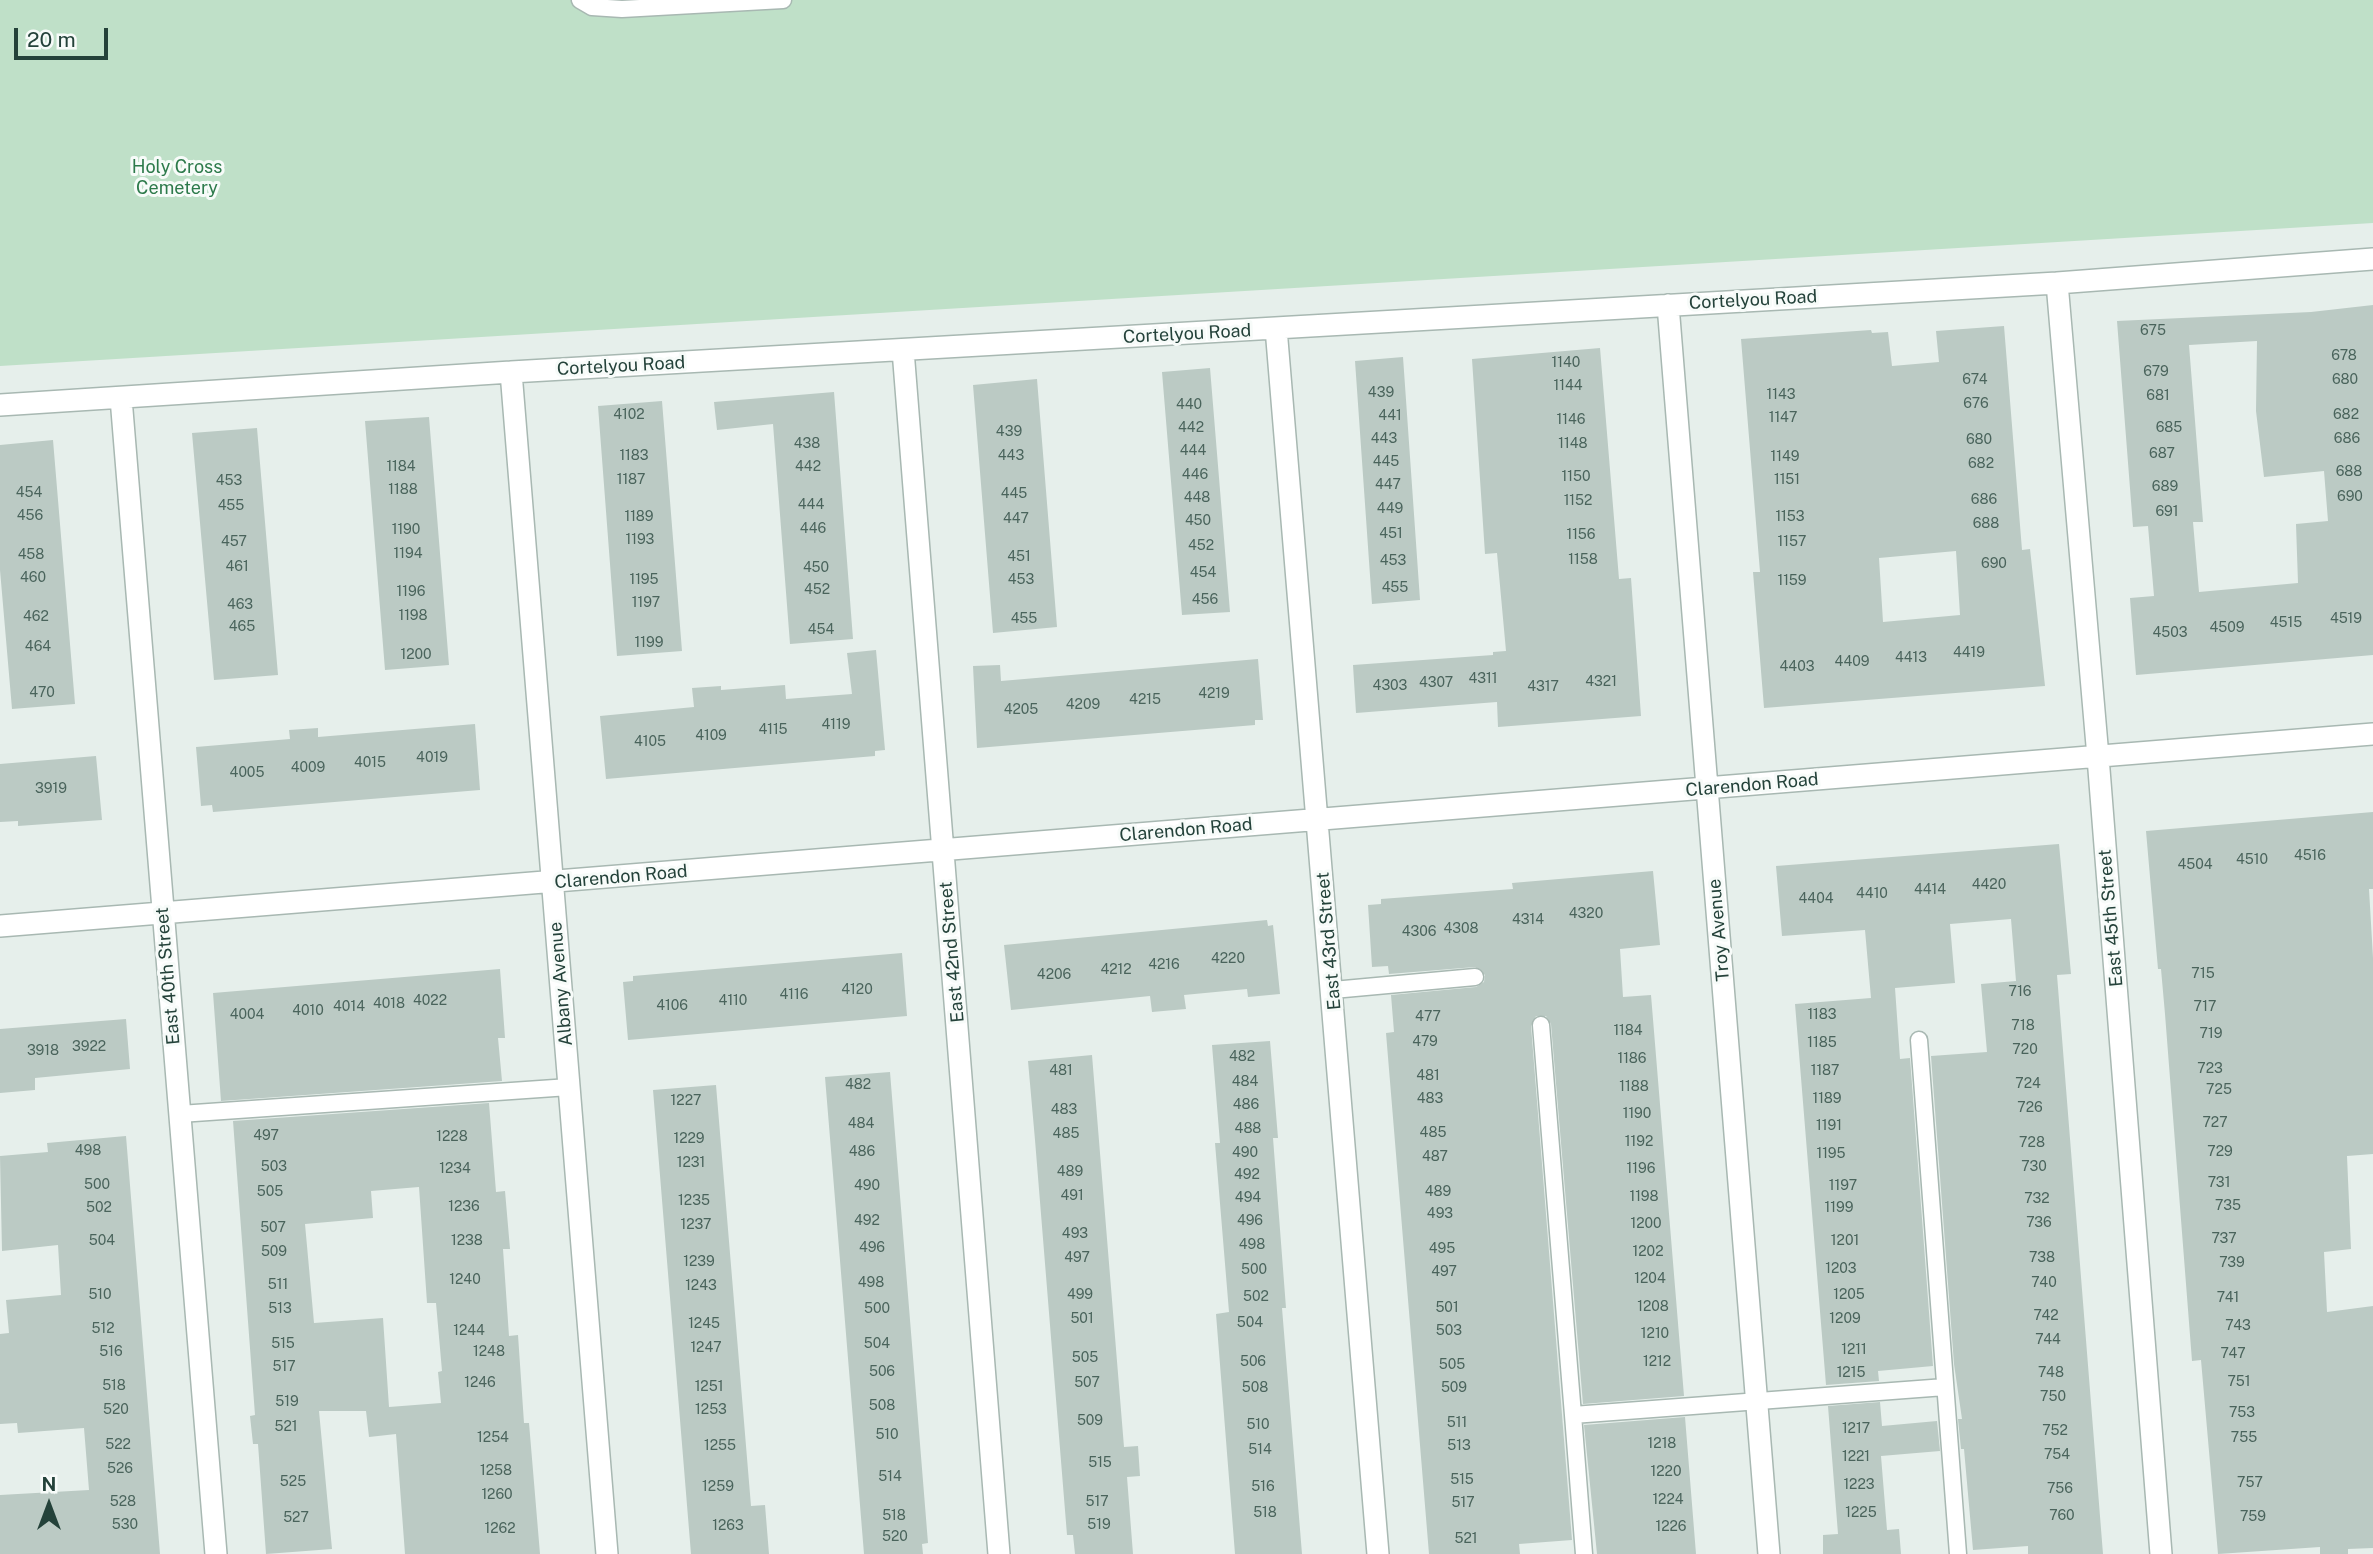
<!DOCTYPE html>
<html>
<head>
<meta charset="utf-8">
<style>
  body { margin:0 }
  #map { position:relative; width:2373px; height:1554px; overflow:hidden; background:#e6efeb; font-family:"Public Sans",sans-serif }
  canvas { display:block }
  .north { position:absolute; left:14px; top:1470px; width:70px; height:70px; -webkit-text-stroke:5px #f7fbf9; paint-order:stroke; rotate:0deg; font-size:19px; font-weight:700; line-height:28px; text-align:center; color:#24423a }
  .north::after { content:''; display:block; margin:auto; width:24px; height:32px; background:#24423a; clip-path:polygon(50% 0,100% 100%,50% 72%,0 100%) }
  .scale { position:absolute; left:14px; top:28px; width:94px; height:32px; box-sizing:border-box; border:4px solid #24423a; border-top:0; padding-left:9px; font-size:21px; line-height:24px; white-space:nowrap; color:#24423a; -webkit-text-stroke:5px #f7fbf9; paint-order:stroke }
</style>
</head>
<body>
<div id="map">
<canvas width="2373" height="1554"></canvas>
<div class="north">N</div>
<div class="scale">20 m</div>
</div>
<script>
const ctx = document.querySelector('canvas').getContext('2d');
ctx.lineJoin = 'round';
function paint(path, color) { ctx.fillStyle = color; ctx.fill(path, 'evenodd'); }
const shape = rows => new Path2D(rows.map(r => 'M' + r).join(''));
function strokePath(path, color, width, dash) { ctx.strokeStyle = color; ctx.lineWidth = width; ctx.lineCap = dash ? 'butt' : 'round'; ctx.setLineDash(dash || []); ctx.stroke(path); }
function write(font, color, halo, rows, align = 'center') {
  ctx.font = font + ' "Public Sans",sans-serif'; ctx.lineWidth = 6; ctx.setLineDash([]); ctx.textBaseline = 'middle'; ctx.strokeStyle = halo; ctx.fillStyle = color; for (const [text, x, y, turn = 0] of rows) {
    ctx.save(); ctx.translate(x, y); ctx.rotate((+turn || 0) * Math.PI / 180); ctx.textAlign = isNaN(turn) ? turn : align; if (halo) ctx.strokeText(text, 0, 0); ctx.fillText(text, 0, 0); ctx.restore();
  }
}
paint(shape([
  [0,0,2373,0,2373,223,0,366]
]), '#bfe0c8');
paint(shape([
  [2373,305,2373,655,2136,675,2130,598,2154,596,2148,526,2133,527,2117,321,2311,312],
  [2257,341,2256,411,2264,477,2324,471,2328,521,2296,524,2298,583,2199,592,2193,522,2203,522,2189,345],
  [2004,326,2022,550,2030,549,2045,686,1764,708,1753,572,1760,572,1741,339,1871,330,1872,333,1888,332,1892,366,1939,362,1936,331],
  [1956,551,1960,615,1883,622,1879,558],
  [1600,348,1619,579,1631,578,1641,716,1498,727,1497,702,1356,713,1353,665,1493,655,1493,652,1506,651,1497,553,1485,554,1472,359],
  [1403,357,1420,600,1372,604,1355,361],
  [1210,368,1230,612,1182,615,1162,372],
  [1037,379,1057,627,993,633,973,385],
  [834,392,853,639,790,644,773,424,717,430,714,402],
  [662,401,682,651,617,656,598,406],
  [429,417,449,665,385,670,365,421],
  [257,428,278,675,214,680,192,433],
  [53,440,75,704,12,709,0,570,0,445],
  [876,650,885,750,875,751,875,756,606,779,600,716,694,707,692,688,721,686,721,690,785,685,786,699,852,694,847,653],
  [1258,659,1263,720,1255,720,1255,725,977,748,973,666,1000,665,1001,681],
  [475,724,480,790,213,812,212,805,201,806,196,747,290,739,289,730,318,728,318,737],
  [96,756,102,820,18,826,18,821,0,822,0,764],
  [2373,812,2373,889,2369,889,2373,958,2373,1154,2347,1156,2351,1249,2324,1252,2327,1312,2373,1306,2373,1548,2348,1549,2348,1554,2320,1554,2320,1547,2218,1554,2201,1360,2192,1361,2165,1014,2161,969,2158,969,2146,831],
  [2059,844,2071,974,2057,975,2103,1554,2028,1554,2028,1546,1973,1550,1964,1449,1961,1449,1958,1419,1962,1419,1954,1364,1931,1056,1987,1052,1981,984,2016,981,2011,919,1950,924,1955,983,1895,988,1900,1059,1910,1058,1933,1366,1878,1371,1879,1381,1826,1385,1795,1004,1871,998,1865,930,1782,936,1776,866],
  [1653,871,1660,945,1620,949,1623,997,1651,995,1684,1396,1583,1404,1551,1024,1546,1016,1536,1016,1531,1026,1572,1540,1519,1544,1520,1554,1429,1554,1386,1033,1394,1032,1391,995,1476,987,1484,982,1485,975,1475,967,1389,974,1388,966,1372,967,1368,905,1381,904,1381,899,1513,889,1512,883],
  [1267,920,1268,926,1273,925,1280,994,1248,997,1247,989,1184,995,1186,1009,1152,1012,1150,996,1011,1010,1004,945],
  [902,953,907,1016,628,1040,623,982,633,981,633,976],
  [500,969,505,1038,498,1038,502,1081,221,1101,213,993],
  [126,1019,130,1069,35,1078,35,1090,0,1093,0,1029],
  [1270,1041,1278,1138,1273,1138,1286,1308,1282,1308,1302,1554,1235,1554,1216,1314,1229,1312,1215,1143,1220,1143,1212,1045],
  [1092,1055,1124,1447,1138,1446,1140,1476,1127,1477,1133,1554,1075,1554,1073,1535,1067,1535,1035,1140,1028,1061],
  [890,1072,928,1543,922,1544,923,1554,864,1554,825,1077],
  [716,1085,751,1506,765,1505,769,1554,691,1554,653,1090],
  [489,1103,496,1192,505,1191,510,1249,503,1249,509,1336,518,1335,524,1423,529,1423,540,1554,405,1554,396,1434,369,1437,366,1411,319,1411,332,1549,266,1554,258,1444,253,1444,250,1416,255,1415,233,1121],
  [419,1187,427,1303,436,1303,442,1371,438,1372,441,1403,389,1407,383,1318,314,1323,305,1224,373,1218,371,1191],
  [126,1136,160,1554,0,1554,0,1495,89,1490,84,1428,18,1433,17,1423,0,1424,0,1334,9,1333,6,1300,61,1295,58,1245,2,1251,0,1156,48,1152,47,1143],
  [1880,1402,1882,1426,1937,1421,1940,1451,1881,1456,1887,1530,1899,1529,1901,1554,1823,1554,1823,1535,1838,1534,1828,1406],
  [1685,1417,1696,1554,1597,1554,1584,1425]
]), '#bbcac4');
const lane = shape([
  [580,0,592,7,622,9,783,0],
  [1333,990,1475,977],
  [1541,1025,1573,1415,1945,1387],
  [1919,1040,1958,1554],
  [180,1114,569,1087],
  [1573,1415,1584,1554]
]);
const street = shape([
  [2057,283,2098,757,2161,1554],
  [1668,305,1769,1554],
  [1276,328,1378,1554],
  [903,350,999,1554],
  [511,372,607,1554],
  [121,398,216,1554],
  [0,405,511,372,2057,283,2373,259],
  [0,926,2373,734]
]);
strokePath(lane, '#a8b8b2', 19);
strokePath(street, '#a8b8b2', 24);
strokePath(lane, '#fff', 16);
strokePath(street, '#fff', 21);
write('14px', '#4a645c', null, [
  ["675",2153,331],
  ["678",2344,356],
  ["1140",1566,363],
  ["679",2156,372],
  ["674",1975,380],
  ["680",2345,380],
  ["1144",1568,386],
  ["439",1381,393],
  ["1143",1781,395],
  ["681",2158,396],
  ["676",1976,404],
  ["440",1189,405],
  ["4102",629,415],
  ["682",2346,415],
  ["441",1390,416],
  ["1147",1783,418],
  ["1146",1571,420],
  ["442",1191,428],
  ["685",2169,428],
  ["439",1009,432],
  ["443",1384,439],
  ["686",2347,439],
  ["680",1979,440],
  ["438",807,444],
  ["1148",1573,444],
  ["444",1193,451],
  ["687",2162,454],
  ["1183",634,456],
  ["443",1011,456],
  ["1149",1785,457],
  ["445",1386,462],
  ["682",1981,464],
  ["1184",401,467],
  ["442",808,467],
  ["688",2349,472],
  ["446",1195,475],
  ["1150",1576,477],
  ["1187",631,480],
  ["1151",1787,480],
  ["453",229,481],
  ["447",1388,485],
  ["689",2165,487],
  ["1188",403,490],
  ["454",29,493],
  ["445",1014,494],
  ["690",2350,497],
  ["448",1197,498],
  ["686",1984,500],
  ["1152",1578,501],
  ["444",811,505],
  ["455",231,506],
  ["449",1390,509],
  ["691",2167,512],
  ["456",30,516],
  ["1189",639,517],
  ["1153",1790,517],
  ["447",1016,519],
  ["450",1198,521],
  ["688",1986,524],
  ["446",813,529],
  ["1190",406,530],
  ["451",1391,534],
  ["1156",1581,535],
  ["1193",640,540],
  ["457",234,542],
  ["1157",1792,542],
  ["452",1201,546],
  ["1194",408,554],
  ["458",31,555],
  ["451",1019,557],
  ["1158",1583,560],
  ["453",1393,561],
  ["690",1994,564],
  ["461",237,567],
  ["450",816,568],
  ["454",1203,573],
  ["460",33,578],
  ["1195",644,580],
  ["453",1021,580],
  ["1159",1792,581],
  ["455",1395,588],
  ["452",817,590],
  ["1196",411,592],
  ["456",1205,600],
  ["1197",646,603],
  ["463",240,605],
  ["1198",413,616],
  ["462",36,617],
  ["455",1024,619],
  ["4519",2346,619],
  ["4515",2286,623],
  ["465",242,627],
  ["4509",2227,628],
  ["454",821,630],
  ["4503",2170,633],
  ["1199",649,643],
  ["464",38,647],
  ["4419",1969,653],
  ["1200",416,655],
  ["4413",1911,658],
  ["4409",1852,662],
  ["4403",1797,667],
  ["4311",1483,679],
  ["4321",1601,682],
  ["4307",1436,683],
  ["4303",1390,686],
  ["4317",1543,687],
  ["470",42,693],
  ["4219",1214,694],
  ["4215",1145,700],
  ["4209",1083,705],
  ["4205",1021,710],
  ["4119",836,725],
  ["4115",773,730],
  ["4109",711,736],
  ["4105",650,742],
  ["4019",432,758],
  ["4015",370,763],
  ["4009",308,768],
  ["4005",247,773],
  ["3919",51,789],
  ["4516",2310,856],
  ["4510",2252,860],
  ["4504",2195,865],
  ["4420",1989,885],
  ["4414",1930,890],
  ["4410",1872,894],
  ["4404",1816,899],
  ["4320",1586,914],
  ["4314",1528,920],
  ["4308",1461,929],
  ["4306",1419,932],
  ["4220",1228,959],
  ["4216",1164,965],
  ["4212",1116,970],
  ["715",2203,974],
  ["4206",1054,975],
  ["4120",857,990],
  ["716",2020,992],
  ["4116",794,995],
  ["4022",430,1001],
  ["4110",733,1001],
  ["4018",389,1004],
  ["4106",672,1006],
  ["4014",349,1007],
  ["717",2205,1007],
  ["4010",308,1011],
  ["4004",247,1015],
  ["1183",1822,1015],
  ["477",1428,1017],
  ["718",2023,1026],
  ["1184",1628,1031],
  ["719",2211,1034],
  ["479",1425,1042],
  ["1185",1822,1043],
  ["3922",89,1047],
  ["720",2025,1050],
  ["3918",43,1051],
  ["482",1242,1057],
  ["1186",1632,1059],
  ["723",2210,1069],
  ["481",1061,1071],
  ["1187",1825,1071],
  ["481",1428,1076],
  ["484",1245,1082],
  ["724",2028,1084],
  ["482",858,1085],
  ["1188",1634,1087],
  ["725",2219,1090],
  ["483",1430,1099],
  ["1189",1827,1099],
  ["1227",686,1101],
  ["486",1246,1105],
  ["726",2030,1108],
  ["483",1064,1110],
  ["1190",1637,1114],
  ["727",2215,1123],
  ["484",861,1124],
  ["1191",1829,1126],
  ["488",1248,1129],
  ["485",1433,1133],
  ["485",1066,1134],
  ["497",266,1136],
  ["1228",452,1137],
  ["1229",689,1139],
  ["1192",1639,1142],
  ["728",2032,1143],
  ["498",88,1151],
  ["486",862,1152],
  ["729",2220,1152],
  ["490",1245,1153],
  ["1195",1831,1154],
  ["487",1435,1157],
  ["1231",691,1163],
  ["503",274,1167],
  ["730",2034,1167],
  ["1234",455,1169],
  ["1196",1641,1169],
  ["489",1070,1172],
  ["492",1247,1175],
  ["731",2219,1183],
  ["500",97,1185],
  ["490",867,1186],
  ["1197",1843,1186],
  ["505",270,1192],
  ["489",1438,1192],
  ["491",1072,1196],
  ["1198",1644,1197],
  ["494",1248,1198],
  ["732",2037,1199],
  ["1235",694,1201],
  ["735",2228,1206],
  ["1236",464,1207],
  ["502",99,1208],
  ["1199",1839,1208],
  ["493",1440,1214],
  ["492",867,1221],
  ["496",1250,1221],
  ["736",2039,1223],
  ["1200",1646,1224],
  ["1237",696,1225],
  ["507",273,1228],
  ["493",1075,1234],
  ["737",2224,1239],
  ["504",102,1241],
  ["1238",467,1241],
  ["1201",1845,1241],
  ["498",1252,1245],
  ["496",872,1248],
  ["495",1442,1249],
  ["509",274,1252],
  ["1202",1648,1252],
  ["497",1077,1258],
  ["738",2042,1258],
  ["1239",699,1262],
  ["739",2232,1263],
  ["1203",1841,1269],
  ["500",1254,1270],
  ["497",1444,1272],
  ["1204",1650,1279],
  ["1240",465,1280],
  ["498",871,1283],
  ["740",2044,1283],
  ["511",278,1285],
  ["1243",701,1286],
  ["510",100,1295],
  ["499",1080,1295],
  ["1205",1849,1295],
  ["502",1256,1297],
  ["741",2228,1298],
  ["1208",1653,1307],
  ["501",1447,1308],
  ["513",280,1309],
  ["500",877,1309],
  ["742",2046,1316],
  ["501",1082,1319],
  ["1209",1845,1319],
  ["504",1250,1323],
  ["1245",704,1324],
  ["743",2238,1326],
  ["512",103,1329],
  ["1244",469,1331],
  ["503",1449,1331],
  ["1210",1655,1334],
  ["744",2048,1340],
  ["515",283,1344],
  ["504",877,1344],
  ["1247",706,1348],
  ["1211",1854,1350],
  ["516",111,1352],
  ["1248",489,1352],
  ["747",2233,1354],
  ["505",1085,1358],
  ["506",1253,1362],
  ["1212",1657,1362],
  ["505",1452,1365],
  ["517",284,1367],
  ["506",882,1372],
  ["1215",1851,1373],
  ["748",2051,1373],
  ["751",2239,1382],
  ["1246",480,1383],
  ["507",1087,1383],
  ["518",114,1386],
  ["1251",709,1387],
  ["508",1255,1388],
  ["509",1454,1388],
  ["750",2053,1397],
  ["519",287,1402],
  ["508",882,1406],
  ["520",116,1410],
  ["1253",711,1410],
  ["753",2242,1413],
  ["509",1090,1421],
  ["511",1457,1423],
  ["510",1258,1425],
  ["521",286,1427],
  ["1217",1856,1429],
  ["752",2055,1431],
  ["510",887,1435],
  ["1254",493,1438],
  ["755",2244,1438],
  ["1218",1662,1444],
  ["522",118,1445],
  ["1255",720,1446],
  ["513",1459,1446],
  ["514",1260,1450],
  ["754",2057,1455],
  ["1221",1856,1457],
  ["515",1100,1463],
  ["526",120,1469],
  ["1258",496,1471],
  ["1220",1666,1472],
  ["514",890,1477],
  ["515",1462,1480],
  ["525",293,1482],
  ["757",2250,1483],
  ["1223",1859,1485],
  ["1259",718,1487],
  ["516",1263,1487],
  ["756",2060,1489],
  ["1260",497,1495],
  ["1224",1668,1500],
  ["528",123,1502],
  ["517",1097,1502],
  ["517",1463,1503],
  ["518",1265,1513],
  ["1225",1861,1513],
  ["518",894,1516],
  ["760",2062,1516],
  ["759",2253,1517],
  ["527",296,1518],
  ["530",125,1525],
  ["519",1099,1525],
  ["1263",728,1526],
  ["1226",1671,1527],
  ["1262",500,1529],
  ["520",895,1537],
  ["521",1466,1539]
]);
write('18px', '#2d7a4b', '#f7fbf9', [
  ["Holy Cross",177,167],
  ["Cemetery",177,188]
]);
write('18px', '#24423a', '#f7fbf9', [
  ["Cortelyou Road",1753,300,-3],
  ["Cortelyou Road",1187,334,-3],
  ["Cortelyou Road",621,366,-3],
  ["Clarendon Road",1752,785,-5],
  ["Clarendon Road",1186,830,-5],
  ["Clarendon Road",621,877,-5],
  ["East 45th Street",2111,918,-95],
  ["Troy Avenue",1719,930,-95],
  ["East 43rd Street",1329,941,-95],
  ["East 42nd Street",952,952,-95],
  ["East 40th Street",168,976,-95],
  ["Albany Avenue",561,984,-95]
]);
</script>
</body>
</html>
